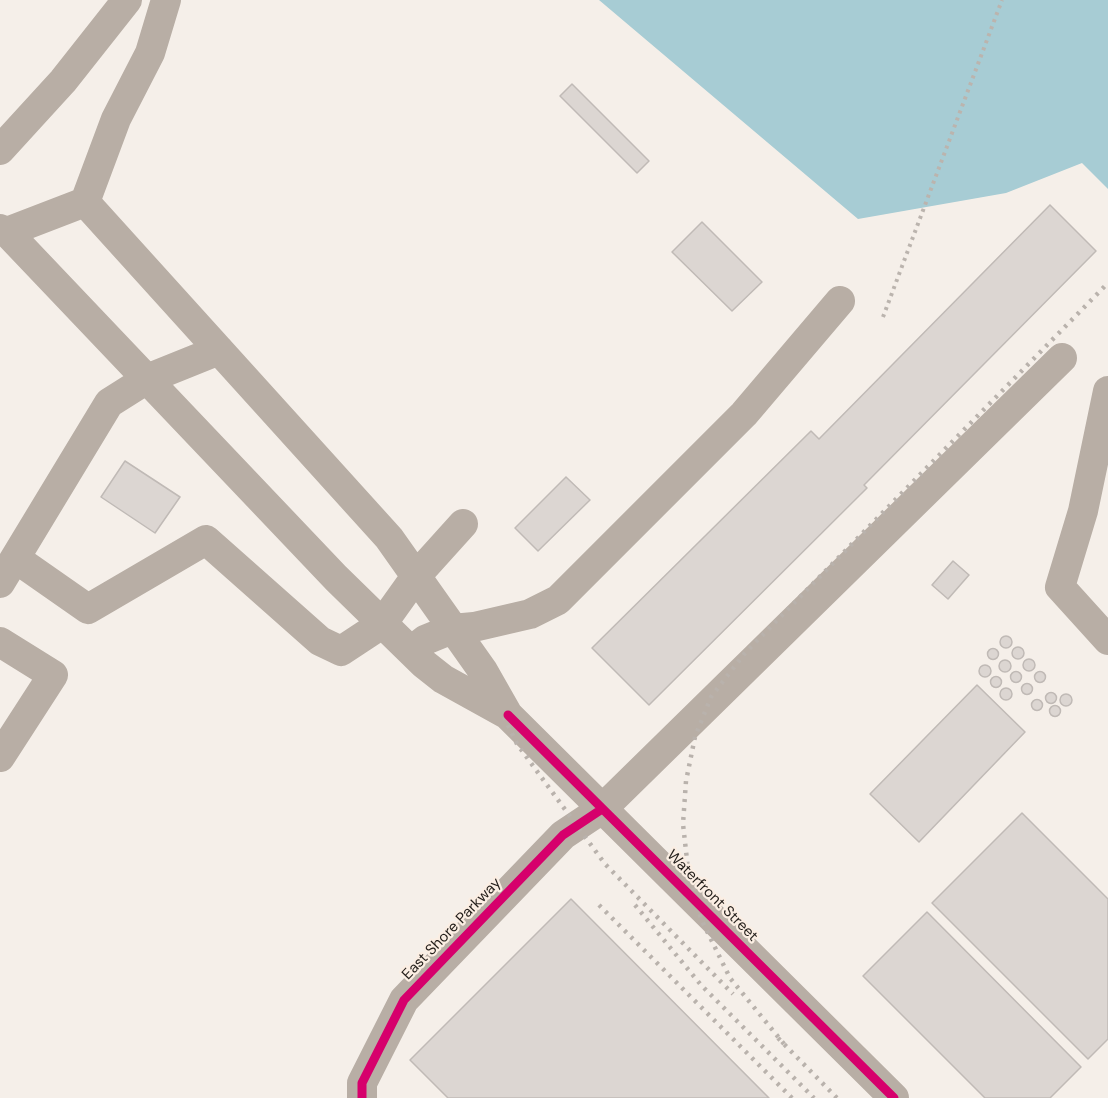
<!DOCTYPE html>
<html>
<head>
<meta charset="utf-8">
<style>
  body { margin:0 }
  canvas { display:block; background:#f5efe9 }
</style>
</head>
<body>
<canvas width="1108" height="1098"></canvas>
<script>
const ctx = document.querySelector('canvas').getContext('2d');
ctx.lineJoin = 'round';
function paint(path, color) { ctx.fillStyle = color; ctx.fill(path, 'evenodd'); }
const shape = rows => new Path2D(rows.map(r => 'M' + r).join(''));
function strokePath(path, color, width, dash) { ctx.strokeStyle = color; ctx.lineWidth = width; ctx.lineCap = dash ? 'butt' : 'round'; ctx.setLineDash(dash || []); ctx.stroke(path); }
function write(font, color, halo, rows, align = 'center') {
  ctx.font = font + ' "DM Sans",sans-serif'; ctx.lineWidth = 4.5; ctx.setLineDash([]); ctx.textBaseline = 'middle'; ctx.strokeStyle = halo; ctx.fillStyle = color; for (const [text, x, y, turn = 0] of rows) {
    ctx.save(); ctx.translate(x, y); ctx.rotate((+turn || 0) * Math.PI / 180); ctx.textAlign = isNaN(turn) ? turn : align; if (halo) ctx.strokeText(text, 0, 0); ctx.fillText(text, 0, 0); ctx.restore();
  }
}
paint(shape([
  [599,0,1108,0,1108,189,1082,163,1006,193,858,219]
]), '#a7ccd4');
const building = shape([
  [572,84,649,161,637,173,560,96,572,84],
  [1050,205,1096,251,864,485,867,488,649,705,592,648,811,431,819,439,1050,205],
  [702,222,762,282,732,311,672,252,702,222],
  [125,461,180,497,155,533,101,497,125,461],
  [566,477,590,500,538,551,515,528,566,477],
  [953,561,969,575,948,599,932,585,953,561],
  '1000 642a6 6 0 1 1 12 0a6 6 0 1 1-12 0Z',
  '1012 653a6 6 0 1 1 12 0a6 6 0 1 1-12 0Z',
  '987.5 654a5.5 5.5 0 1 1 11 0a5.5 5.5 0 1 1-11 0Z',
  '1023 665a6 6 0 1 1 12 0a6 6 0 1 1-12 0Z',
  '999 666a6 6 0 1 1 12 0a6 6 0 1 1-12 0Z',
  '979 671a6 6 0 1 1 12 0a6 6 0 1 1-12 0Z',
  '1010.5 677a5.5 5.5 0 1 1 11 0a5.5 5.5 0 1 1-11 0Z',
  '1034.5 677a5.5 5.5 0 1 1 11 0a5.5 5.5 0 1 1-11 0Z',
  '990.5 682a5.5 5.5 0 1 1 11 0a5.5 5.5 0 1 1-11 0Z',
  '1021.5 689a5.5 5.5 0 1 1 11 0a5.5 5.5 0 1 1-11 0Z',
  [977,685,1025,732,919,842,870,794,977,685],
  '1000 694a6 6 0 1 1 12 0a6 6 0 1 1-12 0Z',
  '1045.5 698a5.5 5.5 0 1 1 11 0a5.5 5.5 0 1 1-11 0Z',
  '1060 700a6 6 0 1 1 12 0a6 6 0 1 1-12 0Z',
  '1031.5 705a5.5 5.5 0 1 1 11 0a5.5 5.5 0 1 1-11 0Z',
  '1049.5 711a5.5 5.5 0 1 1 11 0a5.5 5.5 0 1 1-11 0Z',
  [1022,813,1108,899,1108,1039,1088,1059,932,903,1022,813],
  [571,899,769,1098,448,1098,410,1060,571,899],
  [927,912,1081,1067,1050,1098,985,1098,863,976,927,912]
]);
paint(building, '#dcd6d2');
strokePath(building, '#c0bab6', 1.5);
strokePath(shape([
  [883,317,1002,0]
]), '#bbb4ae', 4, [3, 4.5]);
strokePath(shape([
  [0,150,63,81,127,0],
  [0,229,7,232,85,202,116,119,150,53,166,0],
  [7,232,336,578,424,664,443,679,508,715,483,671,389,538,85,202],
  [1108,391,1083,511,1060,587,1108,640],
  [15,558,88,609,206,540,320,641,341,651,382,624,417,575,463,524],
  [0,583,109,403,147,379,219,350],
  [0,642,53,675,0,757],
  [411,651,425,640,452,629,474,627,530,614,558,600,744,414,840,301],
  [508,715,894,1098],
  [362,1098,362,1083,404,1000,563,835,602,809,1062,358]
]), '#b8aea5', 30);
strokePath(shape([
  [504,717,517,744,605,864,733,994],
  [599,905,792,1098],
  [635,905,701,985,814,1098],
  [778,1038,837,1098],
  [784,1044,730,978,701,919,688,869,683,824,686,781,695,737,711,697,745,653,1105,286]
]), '#b9b2ac', 4.5, [3, 6]);
strokePath(shape([
  [508,715,894,1098],
  [362,1098,362,1083,404,1000,563,835,602,809]
]), '#d6006c', 9);
write('15px', '#231e1a', '#fbeee3', [
  ["Waterfront Street",712,896,45],
  ["East Shore Parkway",452,929,-46]
]);
</script>
</body>
</html>
